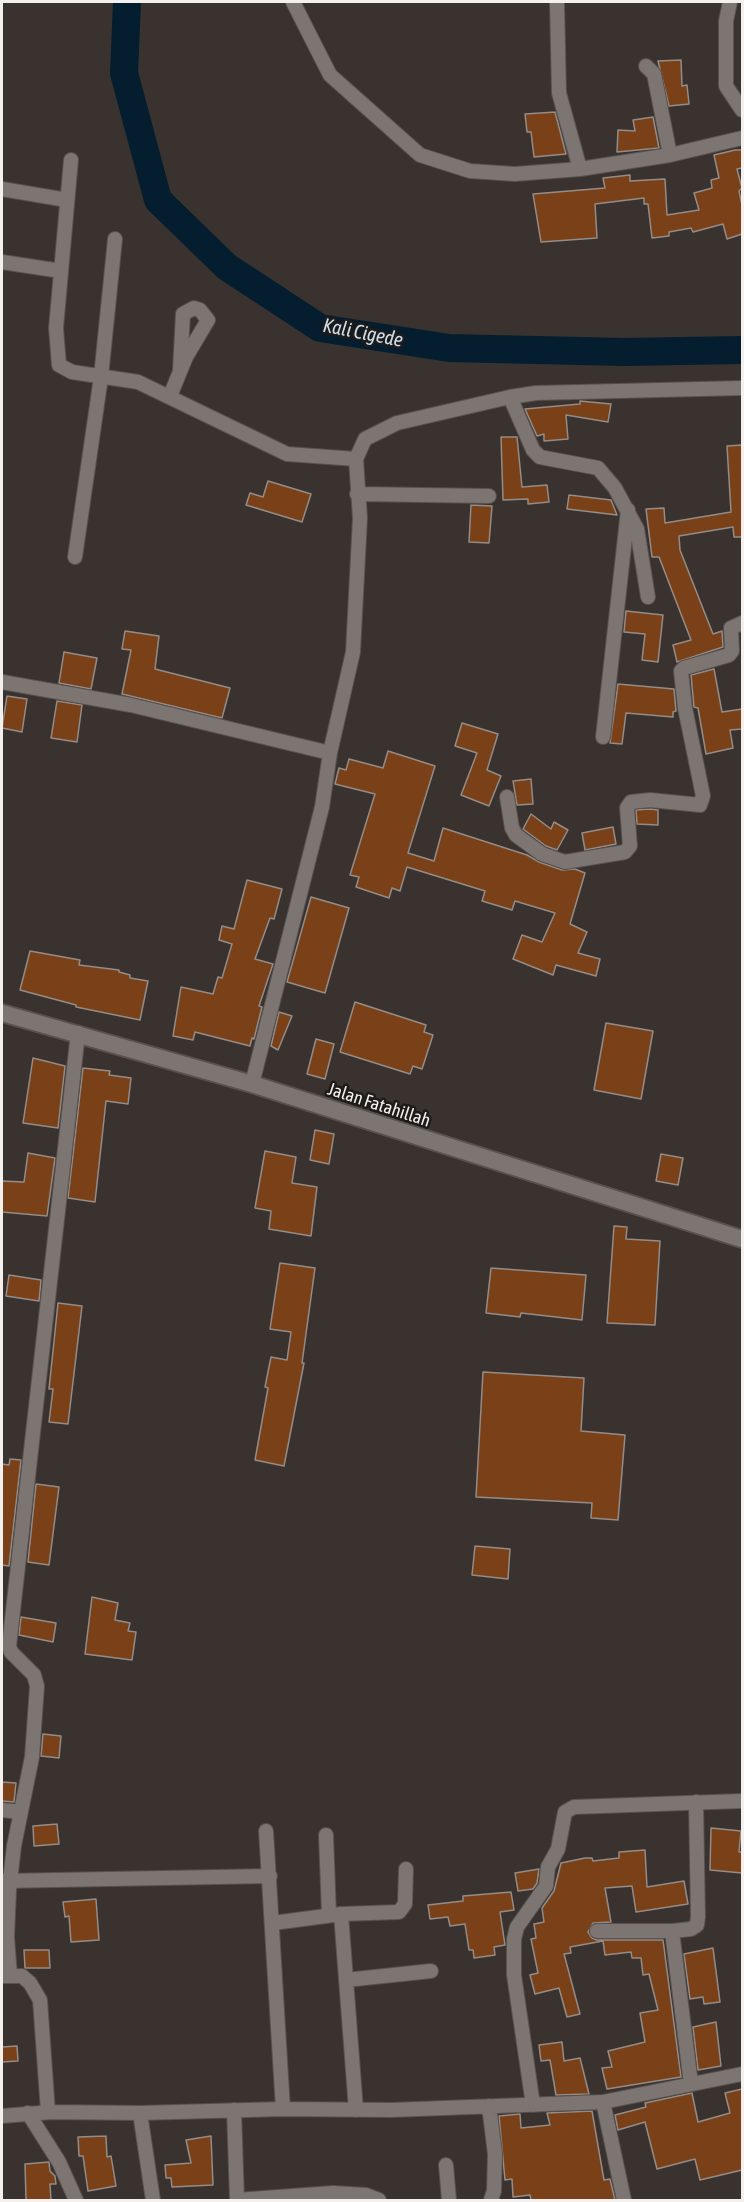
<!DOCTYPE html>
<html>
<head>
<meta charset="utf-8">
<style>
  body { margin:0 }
  #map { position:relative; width:744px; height:2202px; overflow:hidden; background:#39322f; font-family:"Asap Condensed",sans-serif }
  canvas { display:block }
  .frame { position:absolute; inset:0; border:3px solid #f4f0ee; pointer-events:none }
</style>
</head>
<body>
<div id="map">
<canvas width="744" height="2202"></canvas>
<div class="frame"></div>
</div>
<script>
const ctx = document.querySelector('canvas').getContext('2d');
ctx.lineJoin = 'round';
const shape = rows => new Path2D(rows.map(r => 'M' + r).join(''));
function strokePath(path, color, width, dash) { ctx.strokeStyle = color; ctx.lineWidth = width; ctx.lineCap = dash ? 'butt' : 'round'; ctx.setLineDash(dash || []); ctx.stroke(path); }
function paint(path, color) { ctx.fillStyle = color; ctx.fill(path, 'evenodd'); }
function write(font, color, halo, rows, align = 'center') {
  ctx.font = font + ' "Asap Condensed",sans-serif'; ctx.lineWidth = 5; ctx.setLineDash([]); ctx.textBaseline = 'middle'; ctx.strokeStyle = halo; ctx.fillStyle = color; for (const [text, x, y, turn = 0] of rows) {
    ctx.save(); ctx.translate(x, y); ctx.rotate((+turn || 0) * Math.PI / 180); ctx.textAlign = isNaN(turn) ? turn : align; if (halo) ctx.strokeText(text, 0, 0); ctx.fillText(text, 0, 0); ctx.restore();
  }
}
strokePath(shape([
  [127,2,124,73,158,200,227,267,320,328,449,348,624,352,742,350]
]), '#041e30', 28);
const building = shape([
  [681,60,682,86,687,85,689,104,669,106,658,61,681,60],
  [555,112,566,154,534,157,531,132,527,132,525,114,555,112],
  [653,117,659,148,617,152,618,130,635,131,633,120,653,117],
  [735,150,742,150,742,168,737,169,742,188,739,191,742,205,742,234,727,239,723,224,693,232,691,228,669,232,669,236,652,238,648,204,644,204,644,198,595,204,597,238,541,242,533,194,605,188,603,178,630,175,630,181,665,179,667,215,699,210,694,193,712,188,711,180,719,178,714,155,735,150],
  [580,401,611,404,608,422,566,415,568,439,544,441,544,434,537,436,525,409,580,404,580,401],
  [501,437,517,437,522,487,547,485,549,502,528,504,528,499,503,500,501,437],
  [742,445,742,537,734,537,733,527,679,536,680,550,713,634,722,631,723,647,677,662,673,645,691,640,659,557,652,557,646,509,664,508,665,523,731,512,727,446,742,445],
  [268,481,311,494,302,522,246,505,250,493,263,497,268,481],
  [569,495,611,500,617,515,567,509,569,495],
  [471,505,492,506,489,543,469,542,471,505],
  [626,611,663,615,658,662,642,660,645,634,624,632,626,611],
  [125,631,159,636,155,669,230,688,222,718,122,694,131,650,122,649,125,631],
  [64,652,97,658,91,689,59,683,64,652],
  [714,669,722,712,742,709,742,729,730,730,733,748,706,754,698,708,694,707,691,675,714,669],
  [618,684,674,689,676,711,673,712,673,717,626,713,622,744,610,743,618,684],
  [7,696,27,699,22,732,2,728,7,696],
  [57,701,82,705,77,742,51,738,57,701],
  [462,723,498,734,487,770,501,776,489,806,461,795,477,753,455,746,462,723],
  [388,751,435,766,408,853,434,861,443,828,527,855,539,862,562,870,575,869,585,873,570,924,587,932,578,953,600,959,596,976,556,965,553,975,513,959,522,935,542,942,555,913,515,901,512,910,482,901,485,891,407,867,400,891,392,888,389,898,356,887,359,877,350,875,375,794,335,784,339,768,346,770,349,759,383,768,388,751],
  [531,779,533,804,517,805,513,781,531,779],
  [650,809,658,810,658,825,637,824,636,810,650,809],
  [531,814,551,829,554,822,568,830,557,850,546,846,523,829,531,814],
  [613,827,616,844,585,850,582,833,613,827],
  [247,880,282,889,274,919,270,918,255,959,273,964,259,1006,262,1007,254,1039,252,1038,250,1046,195,1032,193,1040,173,1036,181,987,213,994,218,977,222,978,232,944,219,940,222,926,234,929,247,880],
  [311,897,349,908,325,993,287,982,311,897],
  [30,951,80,960,79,965,119,970,119,972,130,975,130,978,148,981,140,1020,76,1007,76,1005,20,990,30,951],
  [355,1002,426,1025,424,1032,433,1035,422,1069,413,1066,410,1074,340,1052,355,1002],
  [279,1012,292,1016,278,1050,271,1046,279,1012],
  [606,1023,653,1031,641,1099,594,1090,606,1023],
  [316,1039,334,1044,325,1079,307,1074,316,1039],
  [33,1058,65,1066,58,1128,23,1123,33,1058],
  [83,1068,110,1071,109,1075,131,1078,128,1104,106,1101,95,1202,68,1198,83,1068],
  [315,1130,334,1134,329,1164,310,1160,315,1130],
  [265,1151,296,1157,292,1183,317,1187,311,1236,269,1229,271,1211,255,1208,265,1151],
  [28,1153,55,1158,47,1216,2,1212,2,1181,24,1182,28,1153],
  [661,1154,683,1158,678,1185,656,1181,661,1154],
  [614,1226,627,1227,626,1239,660,1241,655,1325,607,1323,614,1226],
  [280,1263,315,1268,302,1363,304,1363,284,1466,255,1460,268,1388,265,1387,271,1357,287,1360,291,1332,270,1329,280,1263],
  [491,1268,586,1275,582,1320,521,1313,520,1317,486,1313,491,1268],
  [9,1275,41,1280,39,1301,6,1296,9,1275],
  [58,1303,82,1306,68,1424,49,1422,53,1389,49,1389,58,1303],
  [483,1372,584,1378,581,1431,625,1435,618,1520,591,1518,592,1503,476,1497,483,1372],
  [10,1459,21,1460,9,1566,2,1565,2,1464,9,1465,10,1459],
  [36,1484,59,1487,49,1565,28,1562,36,1484],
  [475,1546,510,1549,508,1579,472,1575,475,1546],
  [92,1597,118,1603,115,1620,130,1623,128,1631,136,1632,132,1660,85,1654,92,1597],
  [21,1617,56,1623,53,1642,19,1635,21,1617],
  [43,1734,61,1736,59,1758,41,1756,43,1734],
  [2,1782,16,1783,14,1802,2,1801,2,1782],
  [57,1824,59,1844,34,1846,33,1826,57,1824],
  [711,1828,741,1831,739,1852,742,1852,742,1873,710,1870,711,1828],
  [645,1850,647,1887,684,1881,688,1904,636,1912,632,1886,605,1888,611,1922,593,1923,588,1932,592,1938,597,1940,663,1940,681,2077,607,2089,602,2068,612,2067,608,2051,645,2042,640,2013,658,2010,649,1974,643,1975,641,1958,632,1958,631,1952,605,1955,603,1941,570,1947,571,1953,564,1954,580,2014,567,2017,559,1988,535,1994,530,1975,538,1973,531,1939,536,1938,534,1924,544,1922,542,1908,554,1891,561,1863,585,1858,592,1858,593,1861,619,1858,619,1852,645,1850],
  [539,1869,537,1883,533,1889,518,1891,515,1873,539,1869],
  [511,1892,514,1910,500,1912,505,1945,494,1947,495,1955,474,1958,473,1950,469,1950,465,1924,450,1926,448,1917,430,1919,428,1905,463,1901,463,1896,511,1892],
  [96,1899,99,1940,71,1942,69,1916,65,1917,63,1902,96,1899],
  [713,1948,720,2002,704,2004,703,1997,690,1999,684,1954,713,1948],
  [24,1950,49,1950,50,1968,25,1968,24,1950],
  [716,2022,721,2066,698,2070,693,2027,716,2022],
  [562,2042,564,2061,580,2058,589,2094,556,2095,550,2060,541,2061,539,2045,562,2042],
  [17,2046,18,2061,2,2062,2,2047,17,2046],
  [742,2089,742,2170,700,2180,695,2159,657,2169,645,2122,618,2130,615,2115,646,2107,645,2103,692,2093,698,2122,730,2113,725,2093,742,2089],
  [592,2111,604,2180,610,2179,615,2200,531,2200,530,2195,513,2197,512,2179,505,2180,499,2116,520,2114,521,2128,550,2125,547,2113,592,2111],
  [106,2136,107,2157,111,2156,116,2186,88,2191,83,2156,79,2156,78,2137,106,2136],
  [211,2136,213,2185,172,2187,171,2178,166,2178,165,2165,191,2163,186,2140,211,2136],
  [49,2162,50,2171,55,2176,56,2184,50,2184,51,2200,26,2200,25,2164,49,2162]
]);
paint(building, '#7a4119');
strokePath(building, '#948c88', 1.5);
const minor = shape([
  [293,2,330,75,420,155,470,171,515,174,580,169,670,155,742,138],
  [557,2,559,93,580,169],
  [730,2,726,21,726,86,742,110],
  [646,66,654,74,670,155],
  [71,160,56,328,59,365,72,372,138,382,287,454,356,459,360,518,353,652,330,753,322,807,252,1084],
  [2,189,67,200],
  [2,262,61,271],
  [170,396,186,357,208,320,200,310,194,308,183,314,180,370],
  [510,397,533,450,540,457,598,468,615,488,637,529,648,597],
  [356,459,365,439,397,423,510,397,536,393,742,388],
  [357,494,489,496],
  [75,557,101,377,115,239],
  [2,682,131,705,330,753],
  [603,737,628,510],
  [507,797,512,828,516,835,542,854,565,862,625,852,630,846,627,808,631,802,650,800,700,805,703,796,685,708,681,671,684,668,729,655,732,651,731,628,742,623],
  [2,1810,20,1812],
  [266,1831,283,2109],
  [326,1835,329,1915],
  [2,1881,270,1876],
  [341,1914,356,2110],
  [273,1923,341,1914,399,1912,405,1904,406,1869],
  [597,1931,672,1931,691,2084],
  [672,1931,691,1929,697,1925,698,1917,696,1802],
  [4,1976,22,1976,30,1983,40,2000,48,2112],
  [10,1976,7,1937,9,1890,14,1846,32,1757,37,1686,34,1675,11,1652,9,1646,78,1033],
  [346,1980,431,1971],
  [603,2102,624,2200],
  [533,2105,514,1975,514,1939,517,1927,546,1886,548,1867,558,1849,565,1812,574,1807,742,1801],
  [489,2106,495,2154,494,2191,491,2200],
  [234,2110,237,2200],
  [28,2113,59,2162,76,2200],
  [140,2113,153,2200],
  [2,2116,52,2112,140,2113,283,2109,391,2110,603,2102,742,2074],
  [446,2165,449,2200],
  [237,2200,333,2193,366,2195,379,2200]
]);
const tertiary = shape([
  [2,1013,252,1084,742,1239]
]);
strokePath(minor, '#57524f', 16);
strokePath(tertiary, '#57524f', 20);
strokePath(minor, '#7d7572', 14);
strokePath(tertiary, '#7d7572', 16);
write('18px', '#f4f0ee', '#1e1b19', [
  ["Jalan Fatahillah",379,1105,18]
]);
write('italic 20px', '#cbdfee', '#1e1b19', [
  ["Kali Cigede",363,333,11]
]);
</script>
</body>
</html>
